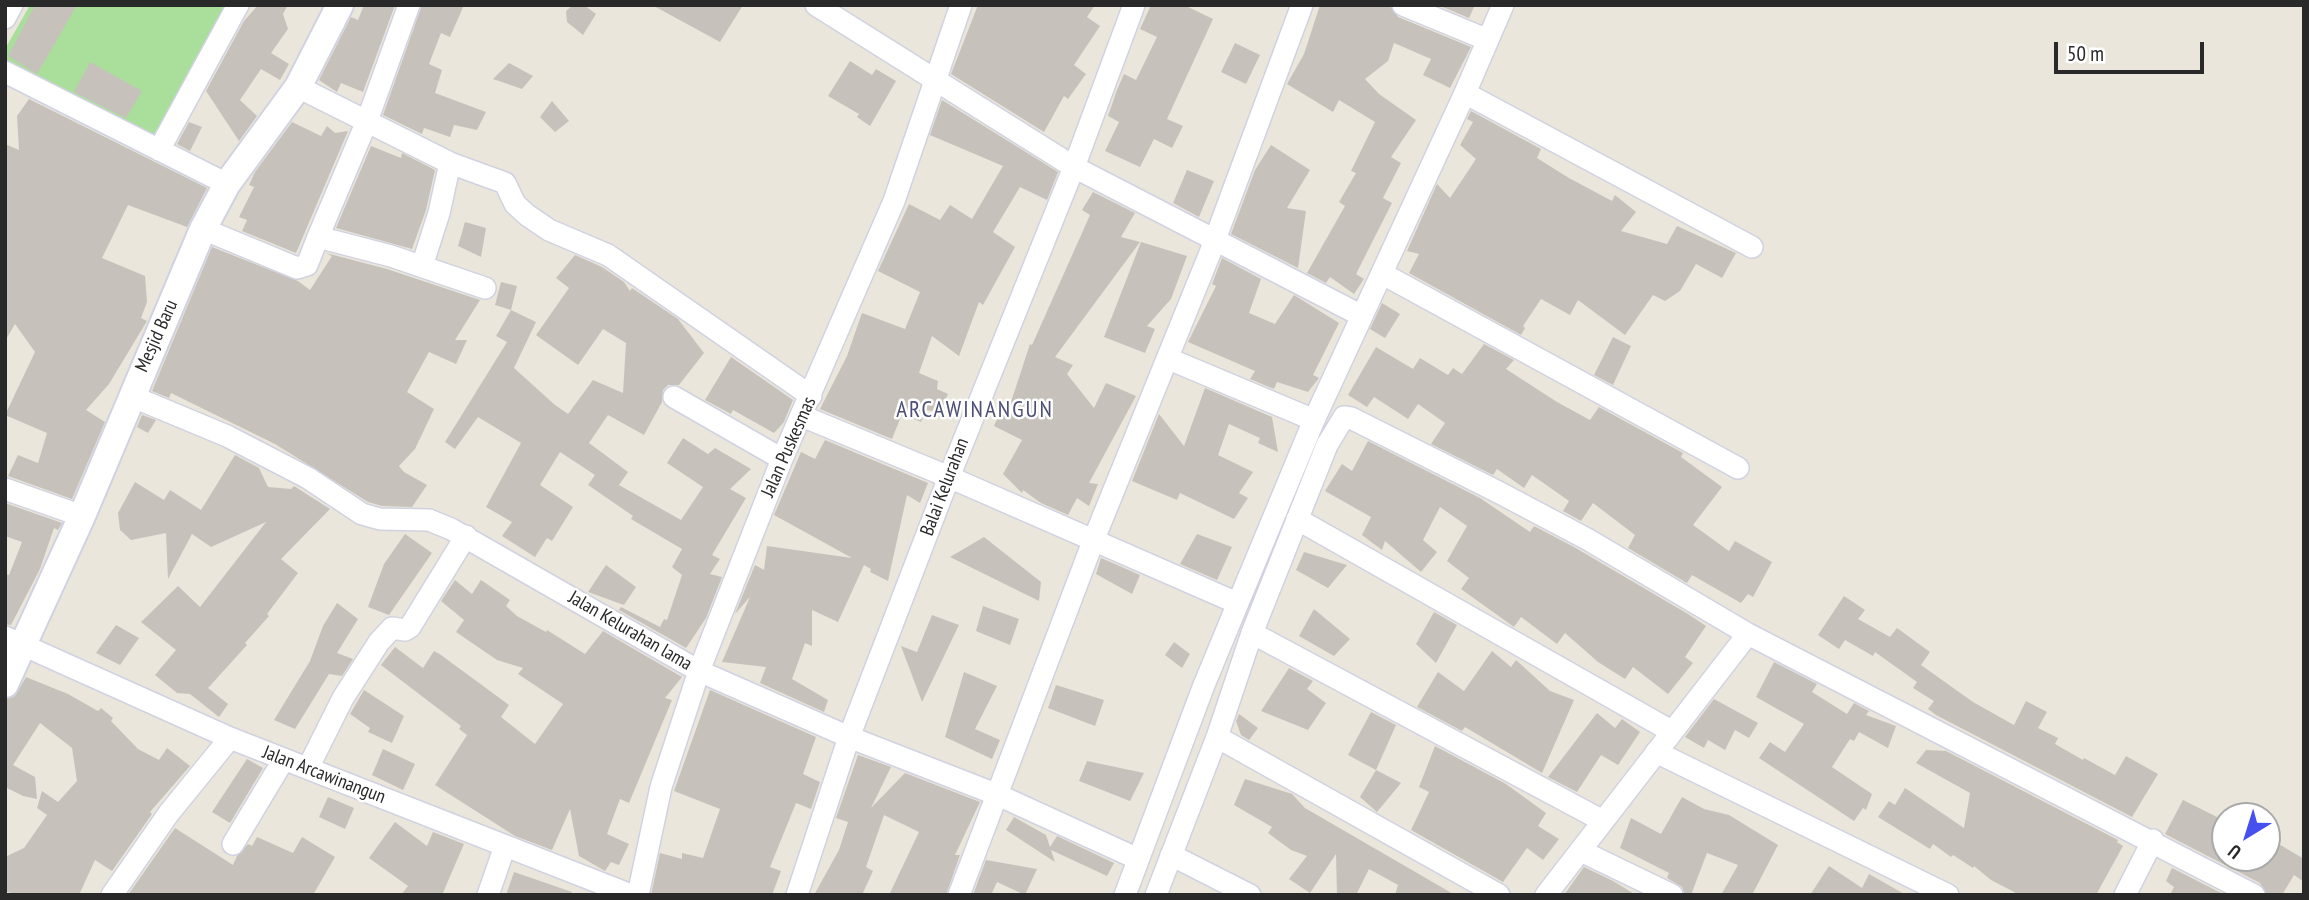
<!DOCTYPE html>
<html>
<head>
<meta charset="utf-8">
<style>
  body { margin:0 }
  #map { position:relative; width:2309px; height:900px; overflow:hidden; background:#eae6dc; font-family:"PT Sans Narrow",sans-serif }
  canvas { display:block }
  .frame { position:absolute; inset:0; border:7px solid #292929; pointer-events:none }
  .north { position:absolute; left:2211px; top:802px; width:70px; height:70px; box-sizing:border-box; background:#fff; border:2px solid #a9a9a9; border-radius:50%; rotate:218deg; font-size:19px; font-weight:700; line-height:28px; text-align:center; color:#292929 }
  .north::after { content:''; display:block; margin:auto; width:24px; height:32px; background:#4550ee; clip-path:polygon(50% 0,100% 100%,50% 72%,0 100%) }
  .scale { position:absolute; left:2054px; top:42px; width:150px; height:32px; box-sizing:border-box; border:4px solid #292929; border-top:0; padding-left:9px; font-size:21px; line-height:24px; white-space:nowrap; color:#292929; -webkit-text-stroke:5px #fff; paint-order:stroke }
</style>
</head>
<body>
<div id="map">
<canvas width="2309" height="900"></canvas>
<div class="frame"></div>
<div class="north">U</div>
<div class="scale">50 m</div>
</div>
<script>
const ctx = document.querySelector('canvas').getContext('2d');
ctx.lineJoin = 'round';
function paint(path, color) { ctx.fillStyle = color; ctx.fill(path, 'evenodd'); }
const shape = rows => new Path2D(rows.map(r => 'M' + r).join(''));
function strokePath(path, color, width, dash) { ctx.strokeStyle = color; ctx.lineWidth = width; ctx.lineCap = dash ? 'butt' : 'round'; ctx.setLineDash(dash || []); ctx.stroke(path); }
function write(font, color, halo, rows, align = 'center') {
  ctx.font = font + ' "PT Sans Narrow",sans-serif'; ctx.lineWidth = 5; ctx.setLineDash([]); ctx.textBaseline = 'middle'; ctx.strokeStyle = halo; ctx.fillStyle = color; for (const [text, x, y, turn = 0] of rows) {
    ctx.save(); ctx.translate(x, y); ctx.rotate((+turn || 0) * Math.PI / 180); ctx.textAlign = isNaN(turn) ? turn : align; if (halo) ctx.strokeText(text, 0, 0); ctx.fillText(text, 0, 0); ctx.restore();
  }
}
paint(shape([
  [30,5,234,5,150,156,5,73,5,49]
]), '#aade9b');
paint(shape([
  [35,5,77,5,37,74,8,56],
  [258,5,288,5,283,14,288,29,271,53,289,64,280,80,261,69,240,100,257,116,239,141,206,91,244,21],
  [364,5,395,5,363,92,341,83,337,92,319,80,351,17,358,20],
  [422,5,464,5,450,37,441,33,429,64,442,70,435,93,486,112,477,130,454,125,450,137,424,128,422,134,383,115],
  [573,5,584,5,596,14,583,35,567,22,566,11],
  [652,5,743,5,720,42],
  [978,5,1095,5,1087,17,1100,26,1074,65,1086,74,1068,99,1064,96,1044,132,951,74],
  [1151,5,1184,5,1213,19,1167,119,1183,126,1172,148,1154,139,1140,167,1105,151,1119,122,1108,116,1117,90,1124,74,1136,80,1157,37,1140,29],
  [1320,5,1390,5,1398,17,1471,47,1450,88,1423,75,1431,59,1394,43,1388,61,1365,79,1379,94,1416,120,1391,157,1401,163,1383,198,1392,203,1356,274,1364,279,1354,294,1330,277,1326,283,1307,273,1345,206,1339,202,1356,173,1351,171,1375,122,1339,100,1333,112,1287,84,1304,54],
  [1438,5,1475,5,1469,18],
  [1235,43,1260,55,1246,84,1221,72],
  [850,61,872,75,876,69,896,81,870,126,857,117,859,114,828,96],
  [90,62,142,91,126,118,74,92],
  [509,63,533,76,522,89,493,79],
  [29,99,207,188,187,227,128,205,102,258,145,276,147,302,141,318,147,321,109,384,86,410,105,422,72,499,8,476,18,455,38,463,47,433,5,415,35,352,15,324,5,341,5,144,19,150,17,116],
  [942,100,1058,172,1047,200,1020,187,993,232,1015,247,983,305,979,302,959,356,932,336,919,373,938,381,937,389,948,394,940,412,926,410,921,422,902,414,892,439,820,409,847,356,862,313,905,329,920,292,878,271,909,204,940,220,950,205,972,219,1003,166,930,135],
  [552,101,569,121,555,132,540,117],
  [1471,111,1541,149,1537,158,1569,178,1612,201,1615,195,1636,212,1621,231,1667,244,1677,226,1736,253,1722,278,1696,264,1680,291,1665,301,1653,295,1625,335,1578,300,1570,315,1541,299,1523,326,1525,328,1521,335,1409,273,1419,254,1407,251,1437,184,1450,198,1476,159,1460,145,1473,122,1467,119],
  [189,122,202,127,190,151,177,144],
  [292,122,321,136,327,126,335,133,348,131,296,253,242,231,247,220,239,217,254,187,249,185,255,172],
  [1271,145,1310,170,1287,208,1306,211,1298,268,1231,234,1255,170],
  [371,146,401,158,402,153,435,170,426,210,412,249,336,228],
  [1187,170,1214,181,1199,217,1173,203],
  [1093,192,1135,213,1121,237,1140,242,1055,357,1073,365,1067,374,1094,408,1106,383,1136,396,1089,483,1098,484,1089,506,1077,498,1068,515,1041,503,1023,490,1022,493,1003,474,1022,440,994,426,1004,403,1010,405,1030,344,1032,345,1090,215,1082,210],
  [465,222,486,228,481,257,458,246],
  [1141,242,1187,256,1171,299,1147,326,1155,329,1145,353,1104,337],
  [212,247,298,281,310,290,332,256,326,253,387,269,480,300,455,340,467,340,456,364,429,352,407,392,434,409,415,449,399,466,404,472,427,485,412,507,382,506,368,502,275,444,171,393,169,398,152,391],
  [575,255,602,267,624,282,630,291,632,288,678,319,704,353,679,385,668,385,663,390,662,402,644,435,608,415,589,443,628,472,619,485,681,520,703,487,667,463,683,438,708,454,715,448,751,469,730,489,746,498,712,555,720,559,710,574,722,577,706,618,686,648,619,610,621,607,660,627,664,619,667,620,682,575,672,567,682,549,631,519,633,516,588,485,595,475,560,452,540,485,573,507,552,541,547,538,535,557,502,536,512,522,486,507,521,443,478,417,455,449,445,442,507,342,496,336,511,310,536,322,514,368,555,405,568,414,593,380,623,393,626,343,603,329,578,365,536,335,569,288,556,278],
  [1222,258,1261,279,1249,313,1275,324,1294,295,1339,323,1313,375,1319,378,1308,392,1277,382,1274,389,1250,379,1255,371,1188,342,1216,286,1212,284],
  [501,282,517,286,511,310,495,305],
  [1382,303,1400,314,1385,338,1370,329],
  [1613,337,1631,346,1613,385,1594,375],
  [1484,344,1514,360,1506,369,1557,402,1590,420,1599,407,1683,453,1681,457,1722,487,1693,525,1729,551,1735,541,1772,562,1753,597,1748,594,1741,603,1692,575,1687,583,1628,548,1635,535,1593,503,1581,521,1563,511,1569,501,1532,475,1524,488,1497,469,1493,475,1431,444,1445,423,1418,404,1408,419,1374,397,1367,407,1348,395,1376,347,1413,369,1420,358,1448,375,1453,368,1462,374],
  [731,357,793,400,784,422,774,433,733,410,731,414,705,400],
  [1205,388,1272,417,1278,452,1258,443,1260,438,1229,424,1218,455,1253,472,1239,493,1248,498,1234,519,1180,493,1177,500,1132,481,1159,414,1184,446],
  [142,415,156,420,148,433,137,427],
  [825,440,928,483,920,503,907,495,888,581,870,572,871,569,864,565,838,622,812,610,812,646,805,643,792,679,828,700,824,712,760,683,766,667,722,662,750,597,735,614,750,577,755,565,764,570,767,546,852,558,774,515,801,452,815,459],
  [1368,441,1480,498,1530,532,1534,526,1574,547,1688,614,1706,626,1685,657,1693,663,1668,694,1633,667,1625,679,1598,662,1565,633,1557,644,1521,617,1514,627,1461,589,1469,578,1447,561,1467,526,1440,507,1423,540,1437,552,1421,572,1385,541,1382,550,1362,535,1371,517,1325,491,1342,464,1352,471],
  [235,455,259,468,268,487,291,489,294,486,330,509,281,559,298,573,267,614,269,616,245,643,247,645,208,688,228,704,219,717,190,694,177,693,155,675,176,650,141,622,178,586,200,607,266,522,211,547,192,534,168,579,166,533,131,540,120,530,118,513,135,482,164,500,170,490,201,510],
  [5,503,62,523,58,530,54,528,40,569,11,625,5,624,5,574,9,575,22,542,5,536],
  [405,534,432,553,389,615,368,607,384,564],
  [1197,534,1232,547,1217,580,1180,564],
  [984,537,1041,582,1039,601,950,557],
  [1304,552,1347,565,1328,588,1296,570],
  [1101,558,1140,575,1132,594,1096,574],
  [606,565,636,587,624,605,588,592],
  [455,580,472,594,481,580,510,600,506,606,517,616,546,632,547,630,585,654,603,631,682,677,665,698,672,700,629,803,620,799,607,834,629,844,619,865,611,862,605,871,579,856,570,809,552,850,515,836,435,785,467,735,459,729,461,726,381,665,395,647,423,668,434,651,441,655,509,705,501,717,535,744,563,704,518,674,523,668,497,660,456,632,464,620,441,601],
  [1844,596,1865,610,1858,619,1890,637,1897,628,1930,652,1921,665,1973,702,2014,725,2026,701,2047,712,2038,728,2058,738,2055,744,2083,760,2084,758,2115,775,2126,756,2158,774,2132,817,1936,715,1928,709,1934,701,1913,688,1917,682,1875,652,1873,656,1845,640,1839,649,1818,635],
  [337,603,358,619,337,653,353,659,342,676,329,674,295,729,274,720,310,661,323,626],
  [983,606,1019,619,1010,645,976,631],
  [1314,609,1350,639,1334,656,1299,636],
  [1434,612,1457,625,1436,663,1416,644],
  [932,615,959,625,922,702,901,646,917,652],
  [116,625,139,638,120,665,96,653],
  [1174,642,1190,654,1182,668,1165,655],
  [1492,651,1511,667,1516,660,1550,691,1574,700,1542,773,1465,727,1462,731,1417,707,1438,672,1464,691],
  [1774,662,1817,684,1812,692,1847,714,1854,703,1869,711,1866,715,1896,726,1888,748,1859,732,1854,741,1850,739,1832,767,1872,794,1866,810,1863,808,1854,821,1759,758,1770,742,1785,752,1804,724,1756,697],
  [1289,668,1313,681,1307,689,1326,703,1308,730,1261,711],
  [964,672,997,686,975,729,1000,740,992,759,945,737],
  [26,677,68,694,98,711,101,708,113,718,111,721,138,749,159,760,167,748,190,766,150,812,152,814,112,871,95,860,79,895,17,895,5,891,5,857,24,848,47,815,37,808,42,791,58,802,77,781,72,748,40,723,13,765,35,777,37,799,23,796,5,787,5,700,15,696],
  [1056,685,1104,700,1095,726,1048,708],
  [364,690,404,716,392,743,368,732,370,728,350,714],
  [710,690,816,737,803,774,820,782,811,809,796,803,770,867,781,871,772,895,651,895,660,853,682,859,682,853,703,858,720,809,674,791],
  [1714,699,1758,723,1749,738,1735,730,1725,750,1708,740,1704,748,1685,737],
  [1371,712,1396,725,1376,770,1348,755],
  [1597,713,1615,728,1622,719,1640,732,1618,765,1601,755,1577,792,1548,777],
  [1239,714,1258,728,1249,740,1241,735,1236,721],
  [1435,746,1506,784,1546,813,1538,826,1559,839,1543,860,1527,848,1503,882,1411,830,1429,792,1419,787],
  [383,749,415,764,403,790,372,775],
  [1926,750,1946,751,2118,840,2117,842,2123,846,2096,895,2020,895,1991,880,1974,866,1973,868,1953,855,1951,857,1933,844,1930,849,1878,817,1889,801,1895,805,1905,788,1964,828,1970,793,1916,763],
  [858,755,891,767,871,808,905,773,980,802,955,855,960,855,946,895,889,895,919,832,884,815,866,867,873,871,862,895,814,895,839,850,848,822,836,818],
  [247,759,263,768,230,823,212,812],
  [1087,761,1144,773,1130,801,1079,781],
  [1376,770,1401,783,1377,812,1360,797],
  [1245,779,1292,794,1305,808,1455,895,1395,895,1398,885,1369,869,1356,895,1337,895,1336,854,1310,893,1289,879,1307,856,1291,850,1268,833,1272,827,1234,805],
  [328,797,354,808,345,829,319,817],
  [1682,797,1704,809,1729,815,1778,845,1752,895,1721,895,1738,865,1707,853,1691,895,1685,895,1682,887,1667,878,1669,873,1620,848,1631,818,1661,834],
  [2183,800,2225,821,2225,858,2267,858,2267,837,2304,859,2304,882,2294,875,2282,895,2267,895,2260,883,2165,834],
  [1014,817,1046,835,1050,847,1057,836,1114,863,1107,876,1051,850,1055,862,1006,830],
  [395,822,427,846,433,832,464,844,442,895,401,895,408,886,369,858],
  [175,828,233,865,237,856,248,844,252,846,257,837,293,853,302,837,335,857,313,895,128,895],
  [986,860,1037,869,1025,895,997,882,991,895,973,895],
  [1829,866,1862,888,1869,874,1906,895,1810,895],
  [1584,867,1613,881,1636,895,1564,895],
  [2172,868,2225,895,2170,895,2174,887,2166,881],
  [514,872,572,892,571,895,506,895]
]), '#c6c2bb');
const minor = shape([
  [816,5,1074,167,1362,316],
  [1403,5,1488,40],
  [5,18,12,5],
  [5,72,227,184],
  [298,87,450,163,505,183,515,204,527,215,549,230,608,255,811,396],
  [1465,93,1752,247],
  [159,150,238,5],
  [203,229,297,268,307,265,318,237,391,256,485,288],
  [318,237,367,121,409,5],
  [422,266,439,213,450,163],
  [1383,274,1738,468],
  [1169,359,1314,420],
  [131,396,227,436,308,478,362,514,380,519,429,520,451,529,699,671,849,737,998,795,1138,859],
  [674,397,782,459],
  [802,416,949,477,1237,603],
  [5,489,82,516],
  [1297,519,1671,731],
  [1252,633,1603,821],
  [5,637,230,738,631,895],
  [1217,737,1499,895],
  [1656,752,1948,895],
  [308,768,343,698,379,642,392,628,405,630,410,627,466,536],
  [233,844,284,759],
  [1581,851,1672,895],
  [1171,855,1250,895],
  [112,895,169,813,230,738],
  [488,895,505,846],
  [638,895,661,787,699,671,782,459,894,201,961,5],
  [797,895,849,737,949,477,1074,167,1134,5],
  [959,895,1094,539,1210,253,1302,5],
  [1125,895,1204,685,1314,420,1465,93,1503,5],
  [1156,895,1217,737,1252,633,1327,445,1344,417,1351,418,1500,493,1587,539,1748,634,2254,895],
  [1546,895,1748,634],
  [2125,895,2153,840]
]);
const tertiary = shape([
  [5,684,82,516,203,229,227,184,298,87,340,5]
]);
strokePath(minor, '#d1d2e1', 24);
strokePath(tertiary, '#d1d2e1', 30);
strokePath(minor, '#fff', 21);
strokePath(tertiary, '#fff', 26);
write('19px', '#292929', '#fff', [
  ["Mesjid Baru",157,336,-66],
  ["Jalan Puskesmas",789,447,-66],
  ["Balai Kelurahan",945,487,-69],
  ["Jalan Kelurahan lama",630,631,30],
  ["Jalan Arcawinangun",324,775,21]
]);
ctx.letterSpacing = '2px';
write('23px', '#4c4f76', '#fff', [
  ["ARCAWINANGUN",975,410]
]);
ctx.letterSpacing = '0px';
</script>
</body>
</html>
